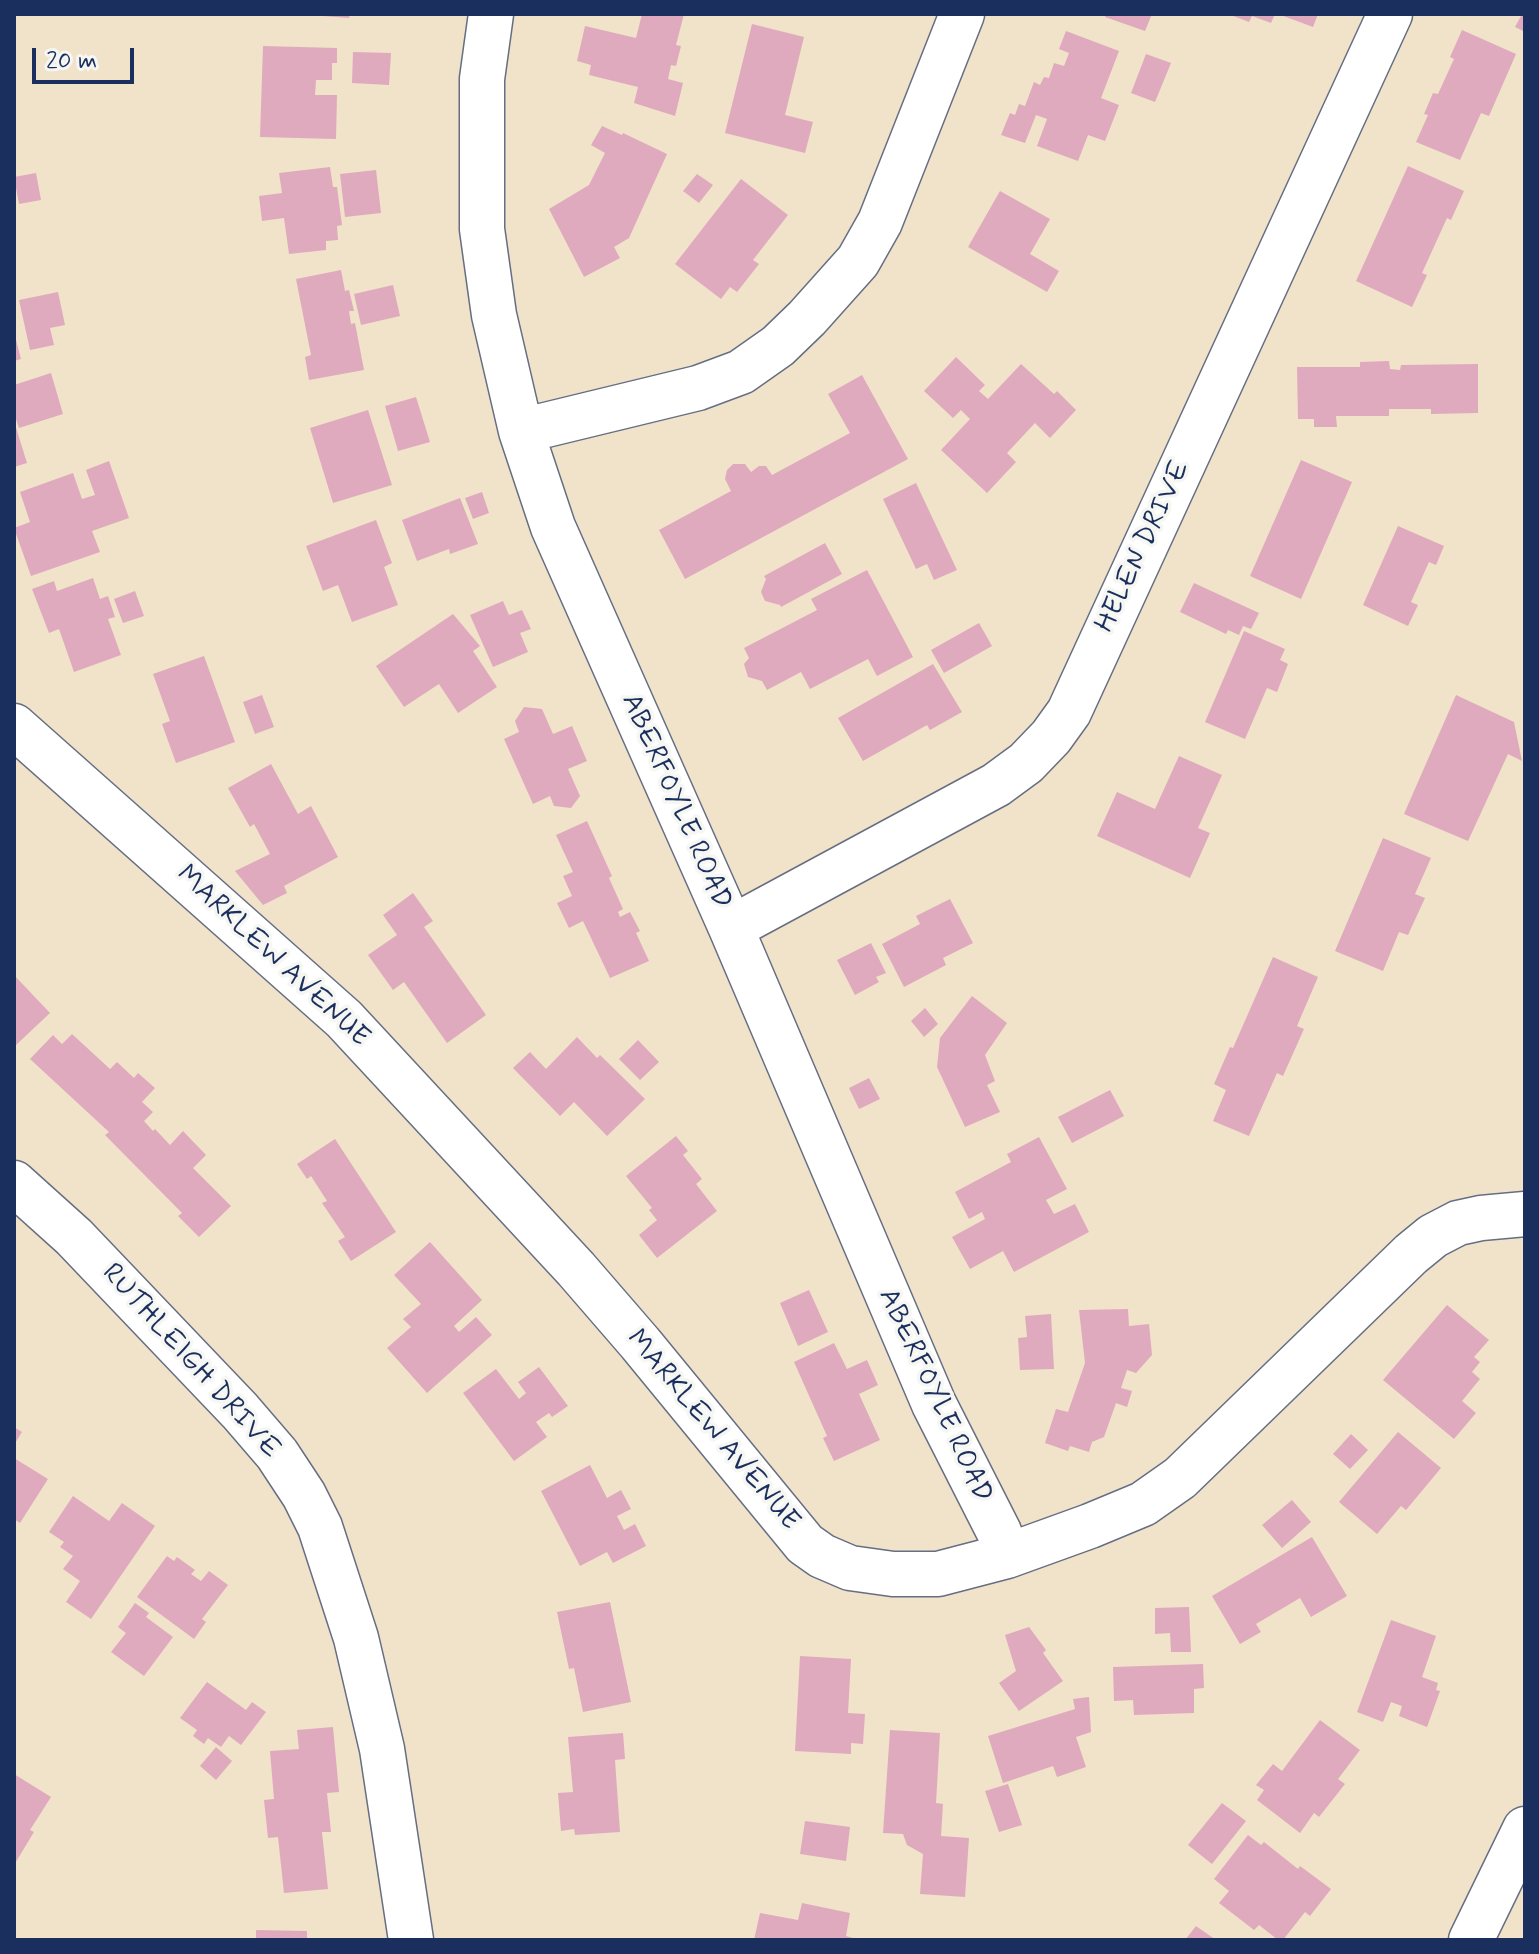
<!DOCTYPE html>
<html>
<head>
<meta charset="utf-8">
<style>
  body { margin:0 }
  #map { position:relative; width:1539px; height:1954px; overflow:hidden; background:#f0e3c9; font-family:Mynerve,sans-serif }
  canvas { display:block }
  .frame { position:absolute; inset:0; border:16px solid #1b2f5e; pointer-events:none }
  .scale { position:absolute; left:32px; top:48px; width:102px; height:36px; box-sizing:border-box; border:4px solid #1b2f5e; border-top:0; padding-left:10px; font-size:24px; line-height:28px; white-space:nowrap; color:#1b2f5e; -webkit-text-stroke:6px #f6f6f2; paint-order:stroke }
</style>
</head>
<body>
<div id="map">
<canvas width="1539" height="1954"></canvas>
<div class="frame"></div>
<div class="scale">20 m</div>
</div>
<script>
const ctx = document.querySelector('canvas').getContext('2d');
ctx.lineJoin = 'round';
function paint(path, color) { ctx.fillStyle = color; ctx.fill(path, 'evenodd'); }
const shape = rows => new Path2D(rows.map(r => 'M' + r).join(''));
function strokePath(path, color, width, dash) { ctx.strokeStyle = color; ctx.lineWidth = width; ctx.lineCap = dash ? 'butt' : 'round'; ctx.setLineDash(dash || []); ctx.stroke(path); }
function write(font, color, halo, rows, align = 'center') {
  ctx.font = font + ' Mynerve,sans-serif'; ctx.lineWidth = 7; ctx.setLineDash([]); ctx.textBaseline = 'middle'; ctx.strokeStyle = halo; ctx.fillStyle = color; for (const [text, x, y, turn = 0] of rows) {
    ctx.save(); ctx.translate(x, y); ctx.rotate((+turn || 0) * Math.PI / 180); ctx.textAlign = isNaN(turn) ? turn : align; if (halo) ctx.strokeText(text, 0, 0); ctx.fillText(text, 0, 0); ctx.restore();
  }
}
paint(shape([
  [323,14,350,14,349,18,323,16],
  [642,14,684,14,676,45,681,46,676,66,671,65,668,79,683,83,675,116,634,103,638,87,589,75,591,65,577,61,585,26,636,38],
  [1106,14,1152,14,1145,31,1105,17],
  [1228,14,1275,14,1271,23,1252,16,1249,22],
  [1278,14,1318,14,1313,27],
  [1522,14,1525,14,1525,32,1515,27],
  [752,24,804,37,785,115,813,122,805,153,725,133],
  [1462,30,1516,54,1489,116,1481,113,1460,160,1416,142,1428,115,1424,114,1433,93,1438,94,1454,59,1450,57],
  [1066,31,1119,51,1101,98,1119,105,1105,141,1088,135,1078,161,1037,146,1047,119,1036,115,1025,143,1001,135,1010,113,1015,115,1019,104,1025,106,1034,82,1040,85,1044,77,1049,78,1054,63,1064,66,1069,53,1059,49],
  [263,46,337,48,337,63,332,63,332,80,316,80,315,95,337,95,336,139,260,137],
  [353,52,391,53,389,85,352,83],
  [1146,54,1171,63,1155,102,1131,93],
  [602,126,622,135,623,133,667,154,629,238,614,247,620,258,584,277,549,209,589,185,605,153,591,145],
  [1408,166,1464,191,1451,220,1447,218,1422,273,1427,275,1412,307,1356,281],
  [330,167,333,187,337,187,342,225,337,226,338,240,326,241,326,250,289,254,284,218,262,221,259,196,282,193,279,173],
  [376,170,381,213,345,217,340,174],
  [36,173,41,200,19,204,14,177],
  [697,174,713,185,699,203,683,191],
  [741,179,788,215,753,260,759,264,737,292,730,287,721,299,675,264],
  [1000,191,1050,219,1030,254,1059,271,1047,292,968,247],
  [341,270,345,291,349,290,354,311,349,311,351,324,355,323,364,370,309,380,305,357,311,355,296,279],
  [393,285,400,316,361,325,354,294],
  [58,292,65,325,50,328,54,345,30,350,19,300],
  [14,332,21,359,14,361],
  [956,357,985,385,979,391,988,399,1021,364,1054,394,1057,391,1076,410,1050,438,1035,423,1007,453,1016,462,987,493,941,450,970,419,961,410,953,418,924,391],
  [1389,361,1390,369,1400,370,1401,365,1478,364,1478,413,1431,414,1431,409,1389,409,1389,416,1336,416,1337,427,1314,427,1314,419,1298,419,1297,367,1360,367,1360,362],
  [51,373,63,414,19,428,14,413,14,385],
  [862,375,908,459,685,579,659,530,731,491,725,479,727,470,733,464,745,464,751,472,759,466,766,466,772,475,850,433,828,394],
  [416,397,430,442,398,451,385,406],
  [368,410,392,485,333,503,310,428],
  [14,421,27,463,14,467],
  [1301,460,1352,482,1301,599,1250,576],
  [109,461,129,518,92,531,100,552,31,576,14,528,30,522,20,492,73,473,82,499,95,495,86,470],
  [916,483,957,570,934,580,927,564,916,569,883,499],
  [482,492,489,513,473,519,465,498],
  [460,498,478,544,450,554,449,549,417,561,402,520],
  [376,520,392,563,384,567,398,605,352,622,338,585,323,591,306,546],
  [1398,526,1444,546,1436,565,1429,562,1411,602,1418,605,1408,626,1363,605],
  [825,543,842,574,781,607,780,605,765,601,761,592,766,579,764,576],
  [867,570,913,657,877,676,868,659,810,689,801,672,767,690,762,681,748,677,744,664,749,658,744,648,817,610,811,599],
  [93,578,100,599,108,596,115,617,108,619,121,655,74,672,59,629,49,633,32,589,54,581,57,591],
  [1194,583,1259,613,1251,629,1243,626,1239,635,1228,630,1226,634,1180,612],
  [135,591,144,616,123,623,114,599],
  [503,601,509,615,522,610,531,629,520,633,528,652,493,667,470,615],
  [453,614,480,646,473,651,497,687,458,713,439,684,404,707,376,666],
  [979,623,992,646,944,673,931,650],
  [1244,631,1285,649,1280,660,1288,664,1277,692,1267,688,1245,739,1205,722],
  [204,656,235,742,176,763,162,724,170,721,153,674],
  [933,664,962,712,930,730,927,725,863,761,838,718],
  [262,695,274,727,255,734,243,702],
  [1456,695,1514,722,1522,761,1508,754,1468,841,1404,814],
  [524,707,542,709,553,734,572,726,587,761,568,769,580,796,571,808,554,806,550,796,533,804,504,739,519,732,515,721],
  [1179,756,1222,775,1198,828,1210,833,1190,878,1097,836,1117,792,1155,809],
  [271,764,298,814,311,806,338,857,284,886,287,893,263,905,235,871,270,854,254,824,250,827,228,788],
  [587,821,612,876,609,878,623,909,618,912,620,917,630,912,640,931,636,933,649,961,610,978,583,921,569,928,557,903,572,896,563,876,573,872,556,835],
  [1383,838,1431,858,1415,894,1425,898,1408,935,1399,932,1383,971,1335,951],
  [413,893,433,921,424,927,486,1015,447,1043,404,982,393,990,368,955,397,935,383,915],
  [950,899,973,943,943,958,946,965,904,987,882,944,920,924,916,916],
  [871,943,886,973,876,977,879,982,855,995,837,960],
  [1273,957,1318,977,1297,1026,1304,1029,1283,1076,1277,1073,1249,1136,1213,1121,1226,1090,1214,1084,1230,1047,1233,1048],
  [14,975,50,1013,16,1045,14,1042],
  [972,996,1007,1023,985,1055,995,1081,987,1085,1000,1112,965,1127,937,1067,940,1038],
  [925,1008,938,1024,924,1037,911,1021],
  [72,1034,110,1069,117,1062,134,1078,138,1073,155,1088,142,1102,153,1112,144,1121,153,1131,155,1129,170,1145,183,1131,206,1155,193,1168,231,1206,199,1237,178,1216,182,1213,105,1135,109,1132,30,1059,53,1035,62,1044],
  [577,1037,597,1058,600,1055,645,1099,607,1136,574,1102,560,1116,513,1068,530,1052,546,1069],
  [638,1040,659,1062,640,1080,619,1059],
  [869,1078,880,1099,859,1109,849,1088],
  [1110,1090,1124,1116,1072,1143,1058,1117],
  [676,1136,688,1151,683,1155,702,1179,696,1184,717,1211,657,1258,639,1235,657,1220,649,1210,652,1208,626,1176],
  [1039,1137,1067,1189,1046,1200,1054,1214,1075,1204,1089,1232,1014,1272,1003,1251,970,1269,952,1237,985,1219,982,1212,969,1219,955,1192,1011,1162,1007,1154],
  [335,1139,396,1232,351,1261,338,1241,345,1237,322,1203,327,1201,311,1176,307,1179,297,1164],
  [430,1242,482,1300,454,1326,459,1332,476,1317,492,1335,427,1393,387,1348,411,1327,403,1319,421,1304,394,1275],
  [809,1290,828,1332,798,1346,780,1303],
  [1447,1305,1489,1340,1474,1357,1480,1362,1472,1372,1480,1379,1462,1401,1476,1413,1454,1439,1383,1380],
  [1128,1309,1129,1326,1149,1324,1152,1355,1136,1373,1127,1370,1121,1388,1132,1391,1127,1407,1116,1403,1104,1437,1092,1442,1089,1452,1070,1446,1068,1451,1045,1443,1056,1409,1068,1412,1085,1363,1079,1310],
  [1051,1314,1054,1369,1020,1370,1018,1338,1027,1337,1025,1316],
  [834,1343,847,1369,867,1360,878,1385,859,1394,880,1440,834,1461,823,1438,827,1436,794,1362],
  [539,1367,568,1406,552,1417,549,1413,536,1422,547,1437,514,1461,463,1393,496,1369,519,1399,526,1393,518,1382],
  [14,1427,22,1432,14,1445],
  [1398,1432,1441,1468,1406,1510,1401,1506,1377,1534,1339,1502],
  [1351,1434,1368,1450,1350,1469,1333,1454],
  [14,1458,48,1479,20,1523,14,1519],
  [590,1465,607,1498,621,1490,631,1509,617,1516,624,1530,635,1524,646,1546,613,1563,607,1552,580,1566,541,1491],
  [73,1496,109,1521,122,1503,155,1526,91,1619,66,1602,80,1581,63,1569,73,1556,60,1547,64,1542,49,1532],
  [1292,1500,1311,1522,1282,1548,1262,1525],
  [1312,1537,1347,1596,1311,1617,1300,1598,1256,1624,1261,1632,1240,1644,1212,1596],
  [167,1556,174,1561,177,1557,195,1570,191,1574,201,1581,209,1571,228,1585,202,1619,206,1622,194,1639,137,1597],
  [610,1602,631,1702,583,1712,574,1668,569,1669,557,1612],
  [135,1603,149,1613,146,1617,173,1637,144,1676,111,1652,126,1633,118,1627],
  [1189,1607,1191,1652,1171,1652,1170,1633,1155,1634,1155,1608],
  [1391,1620,1436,1636,1422,1677,1438,1683,1436,1690,1440,1691,1427,1727,1399,1716,1402,1706,1391,1702,1383,1722,1357,1712],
  [1029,1627,1046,1650,1043,1653,1063,1681,1019,1711,999,1683,1016,1671,1005,1635],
  [800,1656,851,1659,848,1713,865,1714,863,1744,851,1743,851,1754,795,1751],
  [1203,1664,1204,1688,1194,1689,1194,1713,1134,1715,1133,1700,1114,1701,1113,1667],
  [207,1682,246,1710,252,1702,266,1712,241,1745,229,1736,221,1747,208,1738,204,1744,193,1736,197,1730,180,1718],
  [1089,1697,1091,1732,1076,1737,1086,1767,1057,1777,1053,1766,1003,1783,988,1736,1075,1709,1073,1699],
  [1320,1720,1360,1750,1338,1779,1345,1784,1319,1817,1314,1813,1300,1833,1257,1800,1264,1790,1256,1785,1273,1764,1282,1771],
  [333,1727,339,1792,327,1793,331,1832,322,1832,328,1889,284,1893,278,1837,268,1838,264,1800,274,1799,270,1751,299,1749,297,1730],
  [890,1730,940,1733,936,1803,943,1804,941,1836,969,1838,965,1897,920,1894,923,1854,907,1845,903,1834,883,1833],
  [623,1733,625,1759,615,1760,620,1832,575,1835,574,1829,561,1831,558,1793,573,1792,568,1737],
  [216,1747,232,1761,216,1780,200,1766],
  [14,1774,51,1797,30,1830,34,1832,14,1865],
  [1008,1784,1022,1825,999,1832,985,1791],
  [1222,1803,1246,1821,1212,1864,1188,1845],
  [805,1821,850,1827,846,1861,800,1854],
  [1248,1835,1261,1845,1264,1842,1298,1869,1300,1866,1331,1889,1310,1916,1305,1912,1283,1940,1278,1940,1259,1925,1254,1930,1219,1903,1229,1891,1214,1879],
  [802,1903,850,1913,846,1936,860,1940,754,1940,760,1913,798,1920],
  [1196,1926,1216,1940,1185,1940],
  [256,1930,307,1931,307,1940,256,1940]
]), '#e0aabe');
const minor = shape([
  [491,14,482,79,482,229,494,315,521,431,553,527,731,928,934,1404,999,1532,1007,1556],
  [521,431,698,388,741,372,778,346,807,318,858,261,880,222,962,14],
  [14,726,344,1019,576,1269,640,1343,805,1544,822,1556,850,1568,893,1574,938,1574,1007,1556,1090,1526,1143,1504,1180,1478,1411,1254,1433,1236,1458,1223,1481,1218,1525,1214],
  [731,928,996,785,1026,763,1051,737,1069,712,1390,14],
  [14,1183,74,1237,240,1411,277,1454,304,1495,320,1527,356,1638,382,1749,411,1940],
  [1471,1940,1525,1829]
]);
strokePath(minor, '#666e83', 47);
strokePath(minor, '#fff', 44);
write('28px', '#1b2f5e', '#f6f6f2', [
  ["HELEN DRIVE",1144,547,-65],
  ["ABERFOYLE ROAD",675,802,66],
  ["MARKLEW AVENUE",272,957,43],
  ["RUTHLEIGH DRIVE",190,1362,48],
  ["ABERFOYLE ROAD",934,1396,65],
  ["MARKLEW AVENUE",712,1431,50]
]);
</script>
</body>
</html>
